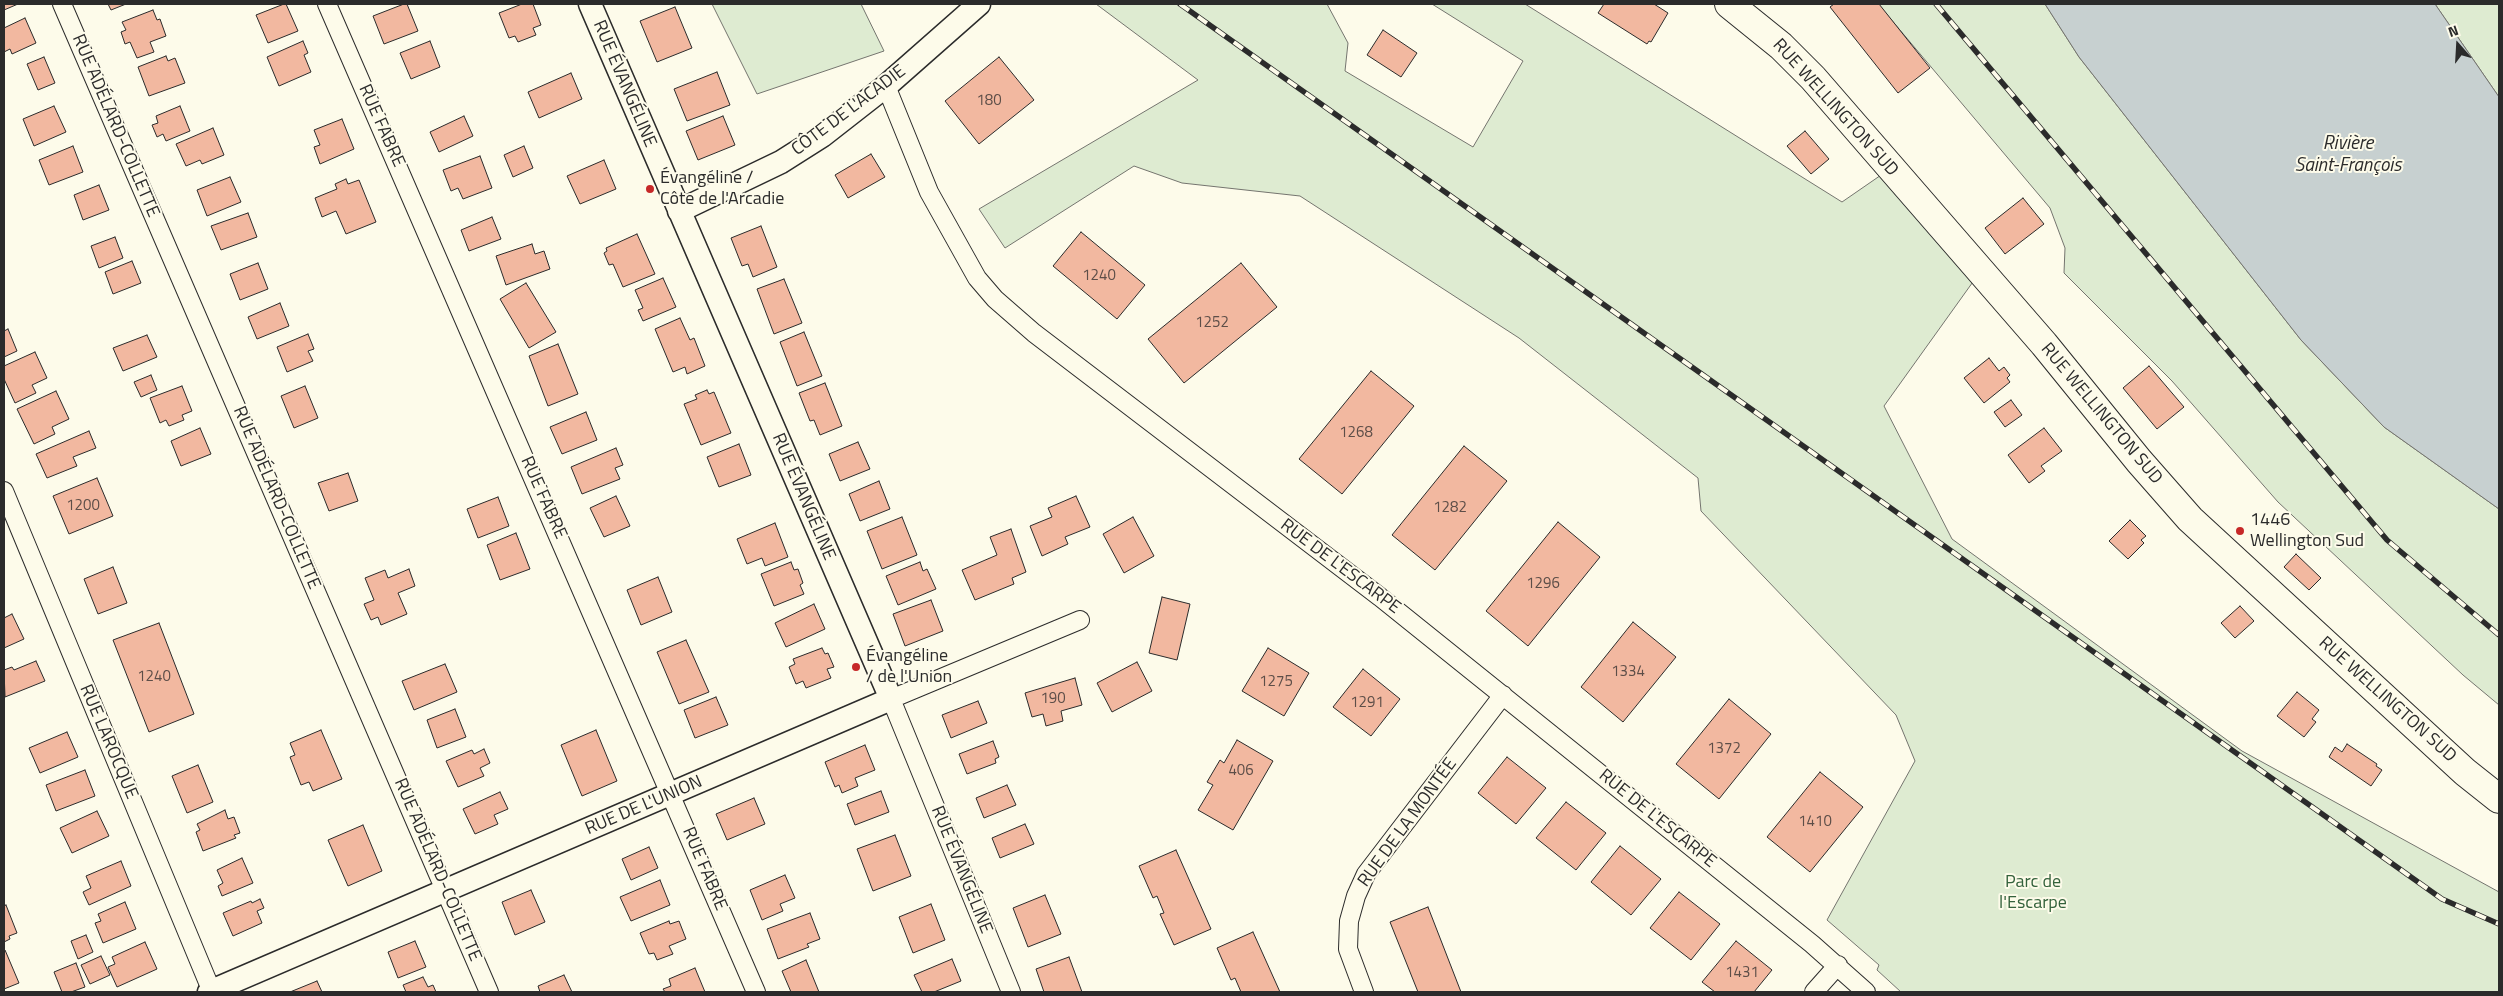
<!DOCTYPE html>
<html>
<head>
<meta charset="utf-8">
<style>
  body { margin:0 }
  #map { position:relative; width:2503px; height:996px; overflow:hidden; background:#fdfbea; font-family:"Titillium Web",sans-serif }
  canvas { display:block }
  .frame { position:absolute; inset:0; border:5px solid #2b2b2b; pointer-events:none }
  .north { position:absolute; left:2433px; top:20px; width:50px; height:50px; -webkit-text-stroke:4px #fdfbea; paint-order:stroke; rotate:341deg; font-size:14px; font-weight:700; line-height:20px; text-align:center; color:#2b2b2b }
  .north::after { content:''; display:block; margin:auto; width:18px; height:22px; background:#2b2b2b; clip-path:polygon(50% 0,100% 100%,50% 72%,0 100%) }
</style>
</head>
<body>
<div id="map">
<canvas width="2503" height="996"></canvas>
<div class="frame"></div>
<div class="north">N</div>
</div>
<script>
const ctx = document.querySelector('canvas').getContext('2d');
ctx.lineJoin = 'round';
function paint(path, color) { ctx.fillStyle = color; ctx.fill(path, 'evenodd'); }
const shape = rows => new Path2D(rows.map(r => 'M' + r).join(''));
function strokePath(path, color, width, dash) { ctx.strokeStyle = color; ctx.lineWidth = width; ctx.lineCap = dash ? 'butt' : 'round'; ctx.setLineDash(dash || []); ctx.stroke(path); }
function write(font, color, halo, rows, align = 'center') {
  ctx.font = font + ' "Titillium Web",sans-serif'; ctx.lineWidth = 4; ctx.setLineDash([]); ctx.textBaseline = 'middle'; ctx.strokeStyle = halo; ctx.fillStyle = color; for (const [text, x, y, turn = 0] of rows) {
    ctx.save(); ctx.translate(x, y); ctx.rotate((+turn || 0) * Math.PI / 180); ctx.textAlign = isNaN(turn) ? turn : align; if (halo) ctx.strokeText(text, 0, 0); ctx.fillText(text, 0, 0); ctx.restore();
  }
}
const green = shape([
  [712,4,861,4,884,51,757,94,712,4],
  [1096,4,1327,4,1348,43,1345,71,1473,147,1523,61,1432,4,1525,4,1842,202,1884,173,1975,279,1884,406,1952,539,2242,751,2499,892,2499,992,1901,992,1877,970,1879,965,1827,920,1915,761,1896,715,1701,511,1698,478,1519,338,1300,196,1182,183,1134,166,1005,248,979,209,1198,80,1096,4],
  [1878,4,2045,4,2079,57,2301,340,2384,427,2499,509,2499,705,2463,675,2278,502,2172,381,2064,273,2065,248,2050,208,1878,4],
  [2435,4,2499,4,2499,97,2435,4]
]);
paint(green, '#deebd1');
strokePath(green, '#74746e', 1);
const water = shape([
  [2045,4,2435,4,2499,97,2499,509,2384,427,2301,340,2079,57,2045,4]
]);
paint(water, '#c7d0d0');
strokePath(water, '#74746e', 1);
const building = shape([
  [4,4,18,4,4,10,4,4],
  [108,4,126,4,111,10,108,4],
  [284,4,286,4,298,31,268,43,256,15,284,4],
  [404,4,407,4,418,31,384,44,373,16,404,4],
  [522,4,533,4,541,25,533,28,536,35,518,42,515,36,509,38,499,13,522,4],
  [1604,4,1654,4,1668,13,1651,42,1649,41,1647,44,1598,13,1604,4],
  [1834,4,1879,4,1930,68,1898,93,1830,7,1834,4],
  [675,7,692,48,657,62,640,21,675,7],
  [153,10,157,20,160,19,166,36,150,42,154,52,137,58,130,42,125,44,121,32,126,30,122,22,153,10],
  [25,18,36,43,12,54,10,49,4,52,4,28,25,18],
  [1383,30,1417,53,1401,77,1367,55,1383,30],
  [303,41,308,53,304,55,311,72,279,86,267,57,303,41],
  [430,41,440,67,411,79,400,53,430,41],
  [166,56,168,61,175,58,185,83,149,96,138,67,166,56],
  [44,57,55,83,38,90,27,64,44,57],
  [999,57,1034,100,979,144,945,101,999,57],
  [717,72,730,105,687,121,674,89,717,72],
  [571,73,582,99,539,118,528,92,571,73],
  [54,106,66,132,34,146,23,119,54,106],
  [180,106,190,131,166,141,163,134,157,137,152,125,158,123,156,116,180,106],
  [464,116,473,136,439,152,430,132,464,116],
  [723,116,735,145,698,160,686,131,723,116],
  [342,119,354,149,320,164,314,147,320,145,314,130,342,119],
  [213,128,224,155,202,164,200,160,186,166,176,144,213,128],
  [1805,131,1829,159,1811,174,1787,146,1805,131],
  [73,146,83,172,49,185,39,160,73,146],
  [524,146,533,168,513,177,504,155,524,146],
  [871,154,885,177,848,198,835,175,871,154],
  [480,156,492,188,463,199,458,188,451,191,443,170,480,156],
  [604,160,616,189,580,204,567,176,604,160],
  [230,177,241,202,207,216,197,190,230,177],
  [346,179,348,184,359,180,376,222,346,234,336,211,322,217,315,198,337,189,335,184,346,179],
  [99,185,109,210,83,220,74,195,99,185],
  [2023,198,2044,224,2005,254,1985,228,2023,198],
  [248,213,257,237,221,250,211,226,248,213],
  [492,217,501,239,469,251,461,230,492,217],
  [761,226,777,267,753,277,748,264,742,266,731,238,761,226],
  [1081,232,1145,285,1117,319,1053,266,1081,232],
  [637,234,655,274,623,287,613,264,609,265,604,253,607,251,606,248,637,234],
  [115,237,123,258,99,268,91,246,115,237],
  [532,244,535,254,544,251,550,269,506,285,496,256,532,244],
  [132,261,141,283,113,294,105,272,132,261],
  [258,263,268,289,240,300,230,274,258,263],
  [1241,263,1277,307,1184,383,1148,339,1241,263],
  [663,278,676,307,643,321,638,310,643,308,635,290,663,278],
  [784,279,802,323,774,334,757,289,784,279],
  [526,283,556,332,529,348,500,299,526,283],
  [280,303,289,326,257,339,248,317,280,303],
  [680,318,690,340,694,338,705,366,687,374,685,367,673,372,655,329,680,318],
  [8,329,17,351,4,357,4,331,8,329],
  [804,332,822,376,797,386,780,342,804,332],
  [308,334,314,349,308,351,313,361,287,372,277,347,308,334],
  [147,335,157,357,123,371,113,348,147,335],
  [558,344,578,394,548,406,529,356,558,344],
  [35,352,47,378,32,385,36,393,15,403,4,379,4,366,35,352],
  [1989,358,1999,371,2004,367,2010,375,2007,378,2010,382,1984,403,1964,378,1989,358],
  [2149,366,2184,407,2157,429,2123,388,2149,366],
  [1371,371,1414,406,1342,494,1299,459,1371,371],
  [151,375,157,390,141,397,134,382,151,375],
  [825,383,842,426,820,435,814,420,810,421,799,393,825,383],
  [182,386,192,411,182,415,184,420,169,426,166,420,160,423,150,398,182,386],
  [305,386,318,418,294,428,281,396,305,386],
  [707,390,709,394,714,392,731,433,701,445,684,404,697,399,695,395,707,390],
  [56,391,69,419,52,427,55,434,34,444,17,409,56,391],
  [2011,400,2022,415,2005,427,1994,412,2011,400],
  [586,412,597,440,562,454,550,427,586,412],
  [200,428,211,454,181,466,171,441,200,428],
  [2044,428,2062,451,2041,466,2045,471,2029,483,2008,455,2044,428],
  [89,431,96,448,73,457,77,466,47,478,36,454,89,431],
  [858,442,870,469,840,481,829,454,858,442],
  [739,444,751,475,719,487,707,457,739,444],
  [1464,446,1507,481,1435,570,1392,535,1464,446],
  [616,448,623,465,615,468,620,479,582,494,571,467,616,448],
  [348,473,358,501,329,511,318,483,348,473],
  [97,478,113,516,69,534,53,496,97,478],
  [879,481,890,509,860,521,849,494,879,481],
  [616,496,630,526,604,537,590,508,616,496],
  [1076,496,1090,527,1065,537,1068,544,1042,556,1030,526,1052,517,1048,508,1076,496],
  [498,497,509,526,478,538,467,509,498,497],
  [902,517,917,555,882,569,867,531,902,517],
  [1133,517,1154,556,1124,573,1103,534,1133,517],
  [2130,520,2146,536,2141,540,2144,543,2128,559,2109,541,2130,520],
  [1558,522,1600,557,1528,646,1486,611,1558,522],
  [775,523,788,557,765,566,762,558,747,564,737,539,775,523],
  [1011,529,1026,572,1012,578,1014,584,975,600,962,570,997,555,990,537,1011,529],
  [516,533,530,569,500,580,487,545,516,533],
  [2296,554,2321,578,2309,590,2284,567,2296,554],
  [791,562,794,570,798,569,803,583,800,585,804,594,774,606,761,574,791,562],
  [920,562,923,571,927,569,936,589,898,605,886,576,920,562],
  [113,567,127,603,98,614,84,579,113,567],
  [409,569,415,586,398,593,407,614,381,625,378,617,371,620,364,604,374,600,365,578,385,570,388,578,409,569],
  [658,577,672,612,641,625,627,590,658,577],
  [1162,597,1190,604,1177,660,1149,653,1162,597],
  [931,600,943,631,905,646,893,614,931,600],
  [814,604,825,629,786,647,775,623,814,604],
  [2240,606,2254,621,2235,638,2221,623,2240,606],
  [12,614,24,639,4,648,4,618,12,614],
  [1633,622,1676,657,1623,722,1581,687,1633,622],
  [159,623,194,714,149,732,113,640,159,623],
  [686,640,709,692,679,704,657,652,686,640],
  [822,648,825,654,828,653,834,667,827,669,831,678,806,688,803,681,796,684,789,667,795,664,793,659,822,648],
  [1268,648,1309,673,1284,716,1242,691,1268,648],
  [36,661,45,681,5,697,4,670,12,667,14,670,36,661],
  [1137,662,1152,691,1112,712,1097,683,1137,662],
  [445,664,457,692,414,710,402,681,445,664],
  [1363,669,1400,699,1371,736,1333,707,1363,669],
  [1075,678,1082,705,1061,711,1063,721,1046,726,1043,714,1032,717,1025,693,1075,678],
  [2297,692,2319,710,2312,719,2316,722,2304,737,2277,716,2297,692],
  [716,697,728,725,695,738,684,710,716,697],
  [1729,699,1771,734,1719,799,1676,764,1729,699],
  [978,701,987,723,951,738,942,715,978,701],
  [455,709,466,737,437,748,427,720,455,709],
  [321,730,342,779,313,791,309,782,301,785,290,757,295,755,290,743,321,730],
  [596,730,617,781,582,796,561,745,596,730],
  [67,732,78,757,40,773,29,748,67,732],
  [1237,740,1273,761,1233,830,1198,810,1213,785,1207,782,1220,760,1224,763,1237,740],
  [993,741,999,757,995,759,996,763,967,774,959,754,993,741],
  [2347,744,2377,764,2376,766,2382,770,2371,786,2329,757,2335,747,2342,752,2347,744],
  [865,745,875,770,855,778,858,786,842,793,839,785,835,787,825,762,865,745],
  [484,749,490,763,480,768,484,776,458,787,446,761,472,750,474,754,484,749],
  [1507,757,1546,788,1516,824,1478,793,1507,757],
  [198,765,213,802,187,813,172,776,198,765],
  [85,770,95,796,56,811,46,785,85,770],
  [1820,772,1863,807,1810,872,1767,837,1820,772],
  [1007,785,1016,805,984,818,976,798,1007,785],
  [881,791,889,812,855,825,847,804,881,791],
  [500,792,508,809,494,815,498,824,475,834,463,809,500,792],
  [754,798,765,824,727,840,716,814,754,798],
  [1566,802,1606,833,1576,870,1536,838,1566,802],
  [225,810,228,819,234,817,240,833,234,835,236,838,203,851,196,832,200,830,197,824,225,810],
  [97,811,109,836,72,853,60,828,97,811],
  [1025,824,1034,844,1000,858,992,838,1025,824],
  [363,825,382,871,348,886,328,840,363,825],
  [895,835,911,876,873,891,857,849,895,835],
  [1620,846,1661,879,1631,915,1591,882,1620,846],
  [649,847,658,868,631,880,622,859,649,847],
  [1176,850,1211,929,1174,945,1160,914,1164,913,1157,896,1153,898,1139,866,1176,850],
  [242,858,253,883,222,896,218,886,223,883,217,870,242,858],
  [121,861,131,886,89,905,83,892,91,888,86,876,121,861],
  [785,875,795,898,780,904,783,911,762,920,750,890,785,875],
  [660,880,670,905,631,921,620,897,660,880],
  [531,890,545,922,515,935,502,902,531,890],
  [1679,892,1720,924,1691,960,1650,928,1679,892],
  [1045,895,1061,934,1028,947,1013,908,1045,895],
  [260,899,264,908,257,911,262,923,233,936,223,913,251,901,252,903,260,899],
  [125,902,136,929,103,943,95,923,101,921,98,914,125,902],
  [931,904,945,940,913,953,899,917,931,904],
  [6,905,17,933,9,936,10,939,4,942,4,906,6,905],
  [1428,907,1461,992,1418,992,1390,922,1428,907],
  [810,913,820,939,807,944,809,947,778,959,767,929,810,913],
  [669,921,670,924,679,921,686,939,669,946,673,954,657,960,654,953,649,954,640,933,669,921],
  [1253,932,1280,992,1241,992,1235,978,1231,980,1217,948,1253,932],
  [86,935,93,952,78,959,71,941,86,935],
  [415,941,426,967,398,978,388,952,415,941],
  [1736,941,1772,970,1754,992,1715,992,1702,982,1736,941],
  [145,942,157,969,117,987,108,967,115,964,112,957,145,942],
  [4,950,5,950,19,983,4,989,4,950],
  [101,956,110,975,90,984,81,965,101,956],
  [1069,957,1082,992,1044,992,1036,969,1069,957],
  [952,959,961,981,934,992,922,992,914,975,952,959],
  [806,960,819,992,791,992,782,971,806,960],
  [76,963,85,987,71,992,62,992,54,972,76,963],
  [695,968,705,992,665,992,663,989,671,986,669,979,695,968],
  [564,975,572,992,540,992,538,986,564,975],
  [423,977,428,987,433,985,436,992,406,992,403,985,423,977],
  [317,981,322,992,290,992,317,981]
]);
paint(building, '#f2b8a0');
strokePath(building, '#2b2b2b', 1);
const minor = shape([
  [62,4,489,992],
  [327,4,756,992],
  [886,86,929,192,977,278,995,299,1034,333,1380,597,1812,944,1866,992],
  [4,491,212,992],
  [1011,992,891,699,1080,620],
  [1364,992,1348,949,1349,921,1356,896,1366,874,1503,695],
  [1814,992,1838,965]
]);
const tertiary = shape([
  [679,211,781,162,822,136,886,86,979,4],
  [209,992,891,699,590,4]
]);
const primary = shape([
  [1729,4,1781,46,1813,78,2044,344,2139,461,2190,519,2465,772,2499,799]
]);
strokePath(minor, '#2b2b2b', 20);
strokePath(tertiary, '#2b2b2b', 25);
strokePath(primary, '#2b2b2b', 30);
strokePath(minor, '#fdfbea', 18);
strokePath(tertiary, '#fdfbea', 22);
strokePath(primary, '#fdfbea', 28);
const rail = shape([
  [1180,4,2442,899,2499,924],
  [1936,4,2387,540,2499,635]
]);
strokePath(rail, '#2b2b2b', 5.5);
strokePath(rail, '#fdfbea', 4, [11]);
for (const [x, y, r, color] of [
  [650,189,5,"#c62828"],
  [2240,531,5,"#c62828"],
  [856,667,5,"#c62828"]
]) { const dot = new Path2D(); dot.arc(x, y, r, 0, 2 * Math.PI); ctx.fillStyle = color; ctx.fill(dot); strokePath(dot, '#fdfbea', 2); }
write('15px', '#5d4e48', null, [
  ["180",989,101],
  ["1240",1099,276],
  ["1252",1212,323],
  ["1268",1356,433],
  ["1200",83,506],
  ["1282",1450,508],
  ["1296",1543,584],
  ["1334",1628,672],
  ["1240",154,677],
  ["1275",1276,682],
  ["190",1053,699],
  ["1291",1367,703],
  ["1372",1724,749],
  ["406",1241,771],
  ["1410",1815,822],
  ["1431",1742,973]
]);
write('18px', '#2b2b2b', '#fdfbea', [
  ["RUE ÉVANGÉLINE",624,84,67],
  ["RUE WELLINGTON SUD",1835,108,48],
  ["CÔTE DE L'ACADIE",849,111,-37],
  ["RUE ADÉLARD-COLLETTE",115,126,67],
  ["RUE FABRE",381,126,66],
  ["RUE WELLINGTON SUD",2101,414,50],
  ["RUE ÉVANGÉLINE",803,497,67],
  ["RUE ADÉLARD-COLLETTE",276,498,67],
  ["RUE FABRE",543,498,66],
  ["RUE DE L'ESCARPE",1340,567,37],
  ["RUE WELLINGTON SUD",2387,700,42],
  ["RUE LAROCQUE",108,742,67],
  ["RUE DE L'UNION",644,806,-23],
  ["RUE DE L'ESCARPE",1657,819,39],
  ["RUE DE LA MONTÉE",1408,823,-54],
  ["RUE FABRE",704,869,67],
  ["RUE ADÉLARD-COLLETTE",437,870,67],
  ["RUE ÉVANGÉLINE",961,870,68]
]);
write('18px', '#2b2b2b', '#fdfbea', [
  ["Évangéline /",660,179],
  ["Côte de l'Arcadie",660,200],
  ["1446",2250,521],
  ["Wellington Sud",2250,542],
  ["Évangéline",866,657],
  ["/ de l'Union",866,678]
], 'left');
write('18px', '#34623c', '#fdfbea', [
  ["Parc de",2033,883],
  ["l'Escarpe",2033,904]
]);
write('italic 19px', '#2b2b2b', '#fdfbea', [
  ["Rivière",2348,144],
  ["Saint-François",2348,166]
]);
</script>
</body>
</html>
